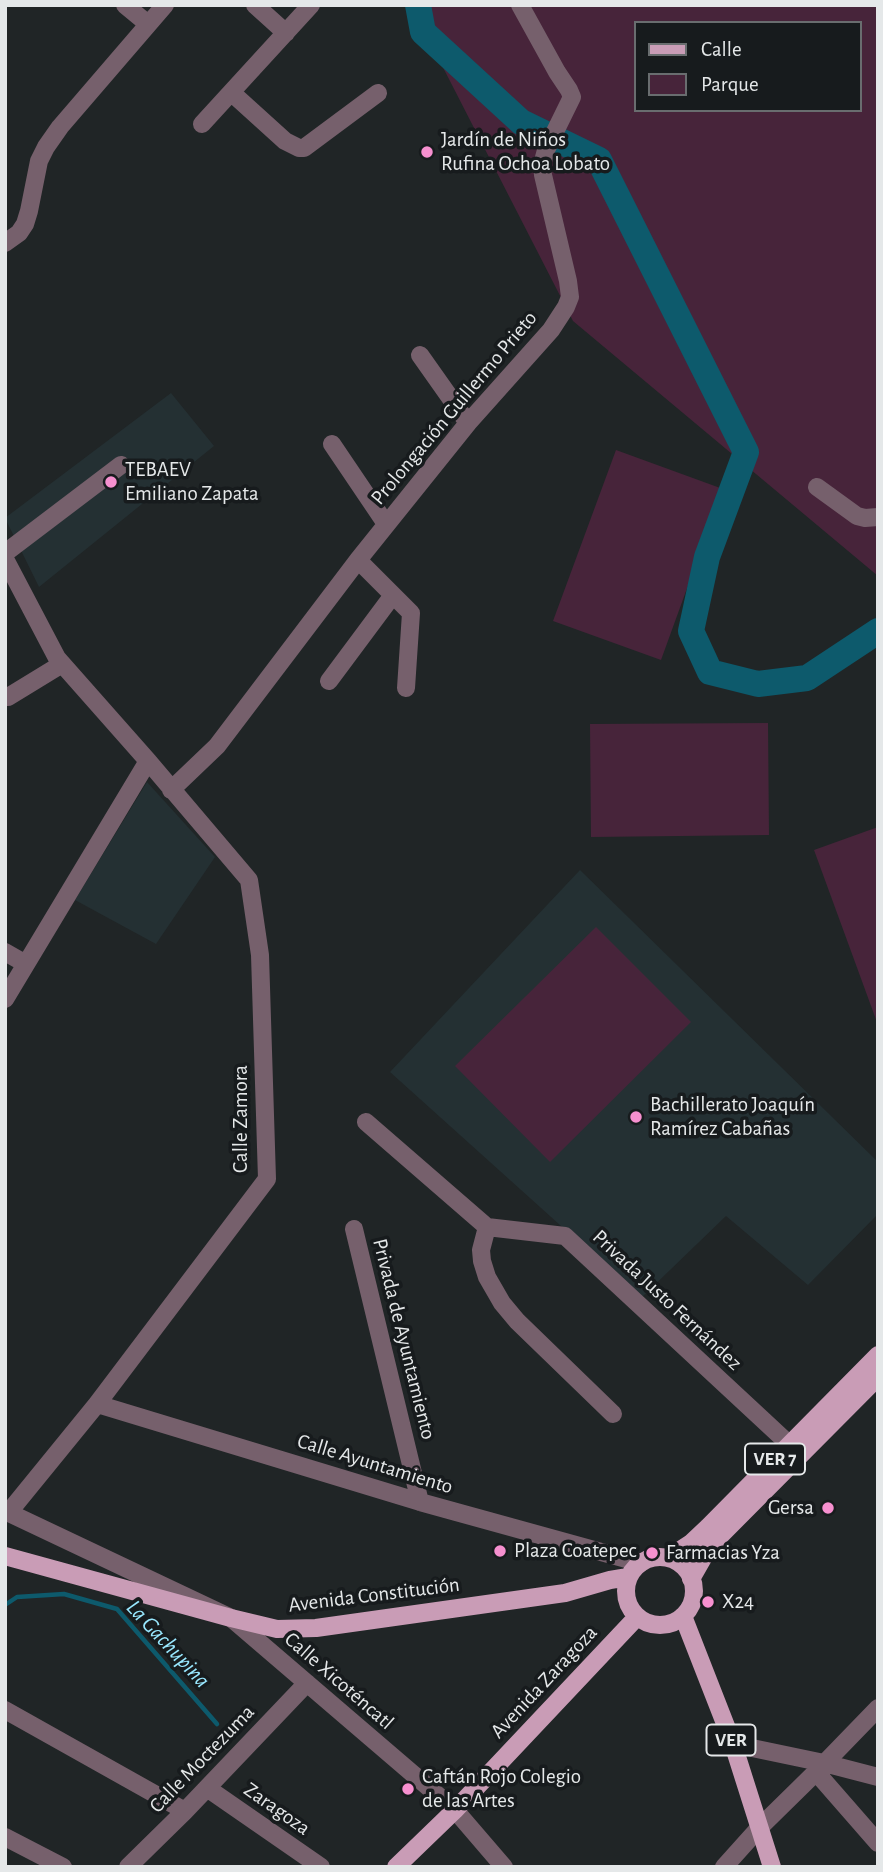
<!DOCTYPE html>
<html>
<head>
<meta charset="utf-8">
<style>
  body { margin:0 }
  #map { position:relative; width:883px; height:1872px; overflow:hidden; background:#202526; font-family:"Alegreya Sans",sans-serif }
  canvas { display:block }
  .frame { position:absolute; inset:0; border:7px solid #e5e8e9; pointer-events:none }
  .legend { position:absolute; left:634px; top:21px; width:228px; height:91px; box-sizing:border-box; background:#171b1d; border:2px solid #696d6f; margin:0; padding:9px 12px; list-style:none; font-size:21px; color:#e5e8e9 }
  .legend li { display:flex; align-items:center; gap:14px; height:35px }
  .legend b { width:35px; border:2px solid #696d6f }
</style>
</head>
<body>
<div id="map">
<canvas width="883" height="1872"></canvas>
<div class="frame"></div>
<ul class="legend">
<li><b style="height:9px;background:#c99cb6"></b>Calle</li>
<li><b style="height:19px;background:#47243a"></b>Parque</li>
</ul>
</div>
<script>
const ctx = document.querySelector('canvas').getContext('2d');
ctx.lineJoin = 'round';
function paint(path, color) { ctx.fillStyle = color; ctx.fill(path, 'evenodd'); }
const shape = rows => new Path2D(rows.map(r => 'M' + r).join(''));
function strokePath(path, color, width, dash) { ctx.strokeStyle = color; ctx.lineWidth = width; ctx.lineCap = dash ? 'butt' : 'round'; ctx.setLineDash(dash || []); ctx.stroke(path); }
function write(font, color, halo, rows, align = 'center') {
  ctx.font = font + ' "Alegreya Sans",sans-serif'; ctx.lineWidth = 7; ctx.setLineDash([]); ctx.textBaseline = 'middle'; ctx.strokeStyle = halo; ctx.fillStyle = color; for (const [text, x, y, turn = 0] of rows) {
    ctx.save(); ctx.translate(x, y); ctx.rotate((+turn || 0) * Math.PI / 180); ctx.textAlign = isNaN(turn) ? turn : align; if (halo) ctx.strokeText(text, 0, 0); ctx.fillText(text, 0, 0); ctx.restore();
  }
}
paint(shape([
  [171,393,214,446,39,587,5,518],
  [147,782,215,857,156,944,75,900],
  [580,870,878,1162,878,1214,808,1285,726,1216,641,1298,390,1072]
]), '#243033');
paint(shape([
  [411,5,878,5,878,576,573,321],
  [636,23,860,23,860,110,636,110],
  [616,450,723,489,661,660,553,621],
  [768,723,769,835,591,837,590,724],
  [878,827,878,1025,814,850],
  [596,927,691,1022,550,1162,455,1066]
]), '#47243a');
strokePath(shape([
  [5,1605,17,1597,64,1594,117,1609,217,1724]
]), '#0d5a6c', 4.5);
strokePath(shape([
  [418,5,423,32,521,122,599,160,746,452,707,557,691,631,710,672,758,684,807,678,878,631]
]), '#0d5a6c', 26);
strokePath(shape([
  [125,5,148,24],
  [255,5,286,33],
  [232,93,285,141,299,148,304,148,378,93],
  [202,124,311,5],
  [5,243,19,233,25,224,29,211,39,161,46,147,60,127,165,5],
  [420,355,468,423],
  [332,444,386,524],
  [817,487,857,516,865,518,878,517],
  [5,553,121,465],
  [5,559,57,658,148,761,249,880,260,955,267,1179,97,1404,9,1512],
  [358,560,411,613,406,688],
  [329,681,393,595],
  [8,697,62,664],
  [171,790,217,746,358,560,468,423,551,330,566,307,570,297,568,281,543,175,542,165,546,150,572,97,569,90,557,72,520,5],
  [5,952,26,964],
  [5,999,148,761],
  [366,1122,487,1227,565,1236,790,1445],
  [487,1227,481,1250,482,1261,487,1277,502,1303,517,1321,613,1414],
  [354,1229,420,1502],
  [97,1404,420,1502,641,1563],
  [5,1511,231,1618,455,1810,504,1867],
  [5,1710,185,1811],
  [733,1744,824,1763,878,1777],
  [816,1772,878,1843],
  [207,1788,321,1867],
  [5,1837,63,1867],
  [128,1867,185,1811,307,1683],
  [724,1867,759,1828,816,1772,878,1708]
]), '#76606c', 18);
strokePath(shape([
  [5,1556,231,1618,277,1629,316,1628,565,1593,610,1580,628,1577],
  '626 1591a34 34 0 1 1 68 0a34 34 0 1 1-68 0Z',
  [668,1558,691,1543,708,1527,878,1355],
  [691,1579,703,1558,720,1536,878,1377],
  [683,1616,733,1744,772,1867],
  [396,1867,455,1810,637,1617]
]), '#c99cb6', 18);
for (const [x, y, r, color] of [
  [427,152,7,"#f690cf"],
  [111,482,7,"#f690cf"],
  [636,1117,7,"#f690cf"],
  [828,1508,7,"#f690cf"],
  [500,1551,7,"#f690cf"],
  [652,1553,7,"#f690cf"],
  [708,1602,7,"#f690cf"],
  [408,1789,7,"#f690cf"]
]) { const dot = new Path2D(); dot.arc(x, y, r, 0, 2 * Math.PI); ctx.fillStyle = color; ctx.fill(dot); strokePath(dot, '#171b1d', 2.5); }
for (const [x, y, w] of [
  [775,1459,60],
  [731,1740,49]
]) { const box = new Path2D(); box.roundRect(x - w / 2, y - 15.5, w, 31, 5); ctx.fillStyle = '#171b1d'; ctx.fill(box); strokePath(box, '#e5e8e9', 2); }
write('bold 19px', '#e5e8e9', null, [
  ["VER 7",775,1459],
  ["VER",731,1740]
]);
write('21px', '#e5e8e9', '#171b1d', [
  ["Jardín de Niños",441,140],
  ["Rufina Ochoa Lobato",441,164],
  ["TEBAEV",125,470],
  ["Emiliano Zapata",125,494],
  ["Bachillerato Joaquín",650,1105],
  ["Ramírez Cabañas",650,1129],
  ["Gersa",814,1508,"right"],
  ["Plaza Coatepec",514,1551],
  ["Farmacias Yza",666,1553],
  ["X24",722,1602],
  ["Caftán Rojo Colegio",422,1777],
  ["de las Artes",422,1801]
], 'left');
write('21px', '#e5e8e9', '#171b1d', [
  ["Prolongación Guillermo Prieto",454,408,-50],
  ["Calle Zamora",241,1119,-90],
  ["Privada Justo Fernández",667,1300,43],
  ["Privada de Ayuntamiento",404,1339,76],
  ["Calle Ayuntamiento",375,1464,17],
  ["Avenida Constitución",374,1595,-7],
  ["Calle Xicoténcatl",339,1681,41],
  ["Avenida Zaragoza",544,1682,-47],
  ["Calle Moctezuma",202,1759,-46],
  ["Zaragoza",277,1809,35]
]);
write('italic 23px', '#99e8ff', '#171b1d', [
  ["La Gachupina",168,1644,47]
]);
</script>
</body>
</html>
